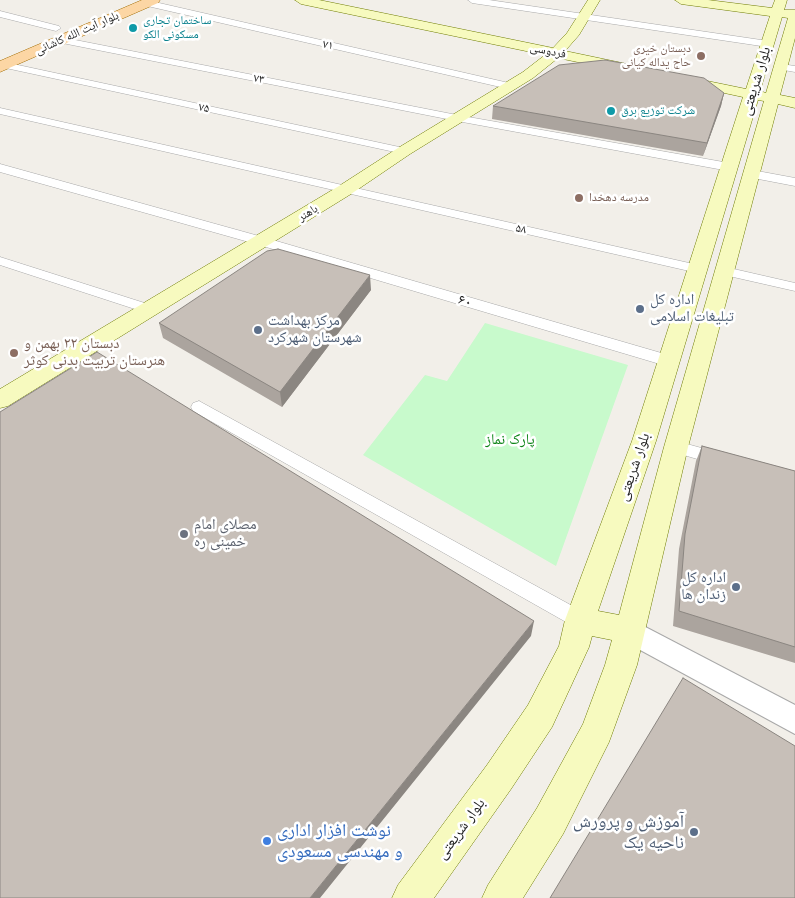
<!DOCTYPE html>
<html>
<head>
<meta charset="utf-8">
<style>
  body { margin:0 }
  canvas { display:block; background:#f2efe9 }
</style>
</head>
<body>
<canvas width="795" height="898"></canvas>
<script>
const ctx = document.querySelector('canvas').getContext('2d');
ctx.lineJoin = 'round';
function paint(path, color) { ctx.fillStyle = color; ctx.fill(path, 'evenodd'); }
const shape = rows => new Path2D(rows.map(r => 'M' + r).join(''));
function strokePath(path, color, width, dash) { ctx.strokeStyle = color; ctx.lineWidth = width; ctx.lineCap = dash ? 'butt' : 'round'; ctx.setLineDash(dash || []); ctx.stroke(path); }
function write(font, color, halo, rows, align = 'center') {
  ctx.font = font + ' "PT Sans","Noto Naskh Arabic",sans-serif'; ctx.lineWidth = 5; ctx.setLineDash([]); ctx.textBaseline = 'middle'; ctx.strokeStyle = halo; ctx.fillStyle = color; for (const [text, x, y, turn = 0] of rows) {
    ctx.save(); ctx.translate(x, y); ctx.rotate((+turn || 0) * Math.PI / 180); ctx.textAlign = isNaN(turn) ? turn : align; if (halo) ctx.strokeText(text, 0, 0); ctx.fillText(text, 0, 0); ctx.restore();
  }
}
paint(shape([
  [485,323,628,365,556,566,363,455,425,375,447,381]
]), '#c8facc');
const minor = shape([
  [146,0,509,83,514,86,509,89,143,5,143,1,146,0],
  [468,0,489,0,768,41,773,44,768,47,472,3,468,0],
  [0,11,59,26,61,28,56,31,0,17,0,11],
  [60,37,457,115,729,163,735,167,729,171,457,121,57,42,55,40,60,37],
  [4,62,404,148,410,151,404,154,1,67,1,63,4,62],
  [781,64,795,66,795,72,778,69,778,65,781,64],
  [0,108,698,265,705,269,698,273,0,114,0,108],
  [0,164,266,238,675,357,677,361,675,365,663,365,256,244,0,172,0,164],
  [752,170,795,178,795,186,748,177,746,174,752,170],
  [0,257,154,306,156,309,154,312,149,313,144,312,0,265,0,257],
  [725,267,795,283,795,291,720,274,718,271,725,267],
  [199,401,587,614,590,620,587,626,580,629,573,626,193,411,191,407,193,403,199,401],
  [676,441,727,455,730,460,727,465,721,466,670,451,667,447,670,443,676,441]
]);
const tertiary = shape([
  [630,619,795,705,795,734,620,639,616,631,620,623,630,619]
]);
const secondary = shape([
  [295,0,319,0,553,48,567,33,588,0,600,0,579,35,565,51,627,64,634,68,627,72,558,58,533,78,410,154,351,194,8,406,0,408,0,389,339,186,398,148,523,72,545,55,301,4,295,0],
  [675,0,708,0,772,8,775,0,787,0,784,10,795,10,795,38,780,95,795,98,795,108,778,104,688,447,637,665,609,742,563,834,523,898,482,898,488,885,537,808,583,724,605,665,612,640,592,636,589,647,552,727,511,789,434,898,392,898,398,885,487,765,528,705,559,646,565,620,632,441,743,97,678,83,676,80,678,77,683,76,746,89,770,16,681,4,675,0],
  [782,17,788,18,766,93,760,91,782,17],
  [758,100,764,101,664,447,619,615,598,611,656,441,758,100]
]);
const primary = shape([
  [142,0,160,0,158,3,0,72,0,61,142,0]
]);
strokePath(minor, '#a9a9a9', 1);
strokePath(tertiary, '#a9a9a9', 2);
strokePath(secondary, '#707d05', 1);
strokePath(primary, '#a06b00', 1);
paint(minor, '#fff');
paint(tertiary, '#fff');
paint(secondary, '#f7fabf');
paint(primary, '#fcd6a4');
paint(shape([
  [724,93,721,106,703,156,492,119,493,106],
  [371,290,282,407,163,338,159,323],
  [702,446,795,471,795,663,673,626,679,549,696,461]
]), '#aba49e');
paint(shape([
  [724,93,721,106,703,156,707,143],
  [370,275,371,290,282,407,280,392],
  [534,621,531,636,320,898,310,898]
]), '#8b8681');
const building = shape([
  [605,60,704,78,724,93,707,143,493,106,559,65,605,60],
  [278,249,370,275,280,392,159,323,267,251,278,249],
  [97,352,534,621,310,898,0,898,0,412,97,352],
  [702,446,795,471,795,647,679,611,685,534,702,446],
  [683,678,795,746,795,898,550,898,683,678]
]);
paint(building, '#c7bfb8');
strokePath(building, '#8b8681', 1);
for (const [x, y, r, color] of [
  [133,28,5,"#0f9aa8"],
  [701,56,5,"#8d6e63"],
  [611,111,5,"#0f9aa8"],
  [579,198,5,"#8d6e63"],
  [640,309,5,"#5c6f8a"],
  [258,330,5,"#5c6f8a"],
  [14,353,5,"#8d6e63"],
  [184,534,5,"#6b7280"],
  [736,587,5,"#5c6f8a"],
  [694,832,5,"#5c6f8a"],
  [267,841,5,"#3f7fe0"]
]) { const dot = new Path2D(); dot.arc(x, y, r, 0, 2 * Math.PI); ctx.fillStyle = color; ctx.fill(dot); strokePath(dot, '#fff', 2); }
write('12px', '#0d838f', '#fff', [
  ["ساختمان تجاری",143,21],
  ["مسکونی الکو",143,35],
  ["شرکت توزیع برق",621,111]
], 'left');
write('12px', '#222', '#fff', [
  ["بلوار آیت الله کاشانی",77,33,-24],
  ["۷۱",328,45,13],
  ["فردوسی",548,51,12],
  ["۷۳",259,79,11],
  ["۷۵",204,108,12],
  ["باهنر",308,213,-31],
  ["۵۸",521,229,13]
]);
write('12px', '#785e54', '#fff', [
  ["دبستان خیری",691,49],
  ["حاج یداله کیانی",691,63],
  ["مدرسه دهخدا",589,198,"left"]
], 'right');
write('15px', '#222', '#fff', [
  ["بلوار شریعتی",756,81,-73],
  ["۶۰",465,301,16],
  ["بلوار شریعتی",634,467,-71],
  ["بلوار شریعتی",461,829,-54]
]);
write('15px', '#4e5e75', '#fff', [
  ["اداره کل",650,300],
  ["تبلیغات اسلامی",650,317],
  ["مرکز بهداشت",268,321],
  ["شهرستان شهرکرد",268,338],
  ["اداره کل",726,578,"right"],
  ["زندان ها",726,595,"right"]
], 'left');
write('15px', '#785e54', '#fff', [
  ["دبستان ۲۲ بهمن و",24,344],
  ["هنرستان تربیت بدنی کوثر",24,361]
], 'left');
write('15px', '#0c8416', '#fff', [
  ["پارک نماز",510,440]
]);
write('15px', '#5b616d', '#fff', [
  ["مصلای امام",194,525],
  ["خمینی ره",194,542]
], 'left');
write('18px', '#4e5e75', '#fff', [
  ["آموزش و پرورش",684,822],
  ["ناحیه یک",684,843]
], 'right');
write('18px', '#366cbe', '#fff', [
  ["نوشت افزار اداری",277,831],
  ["و مهندسی مسعودی",277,852]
], 'left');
</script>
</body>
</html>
